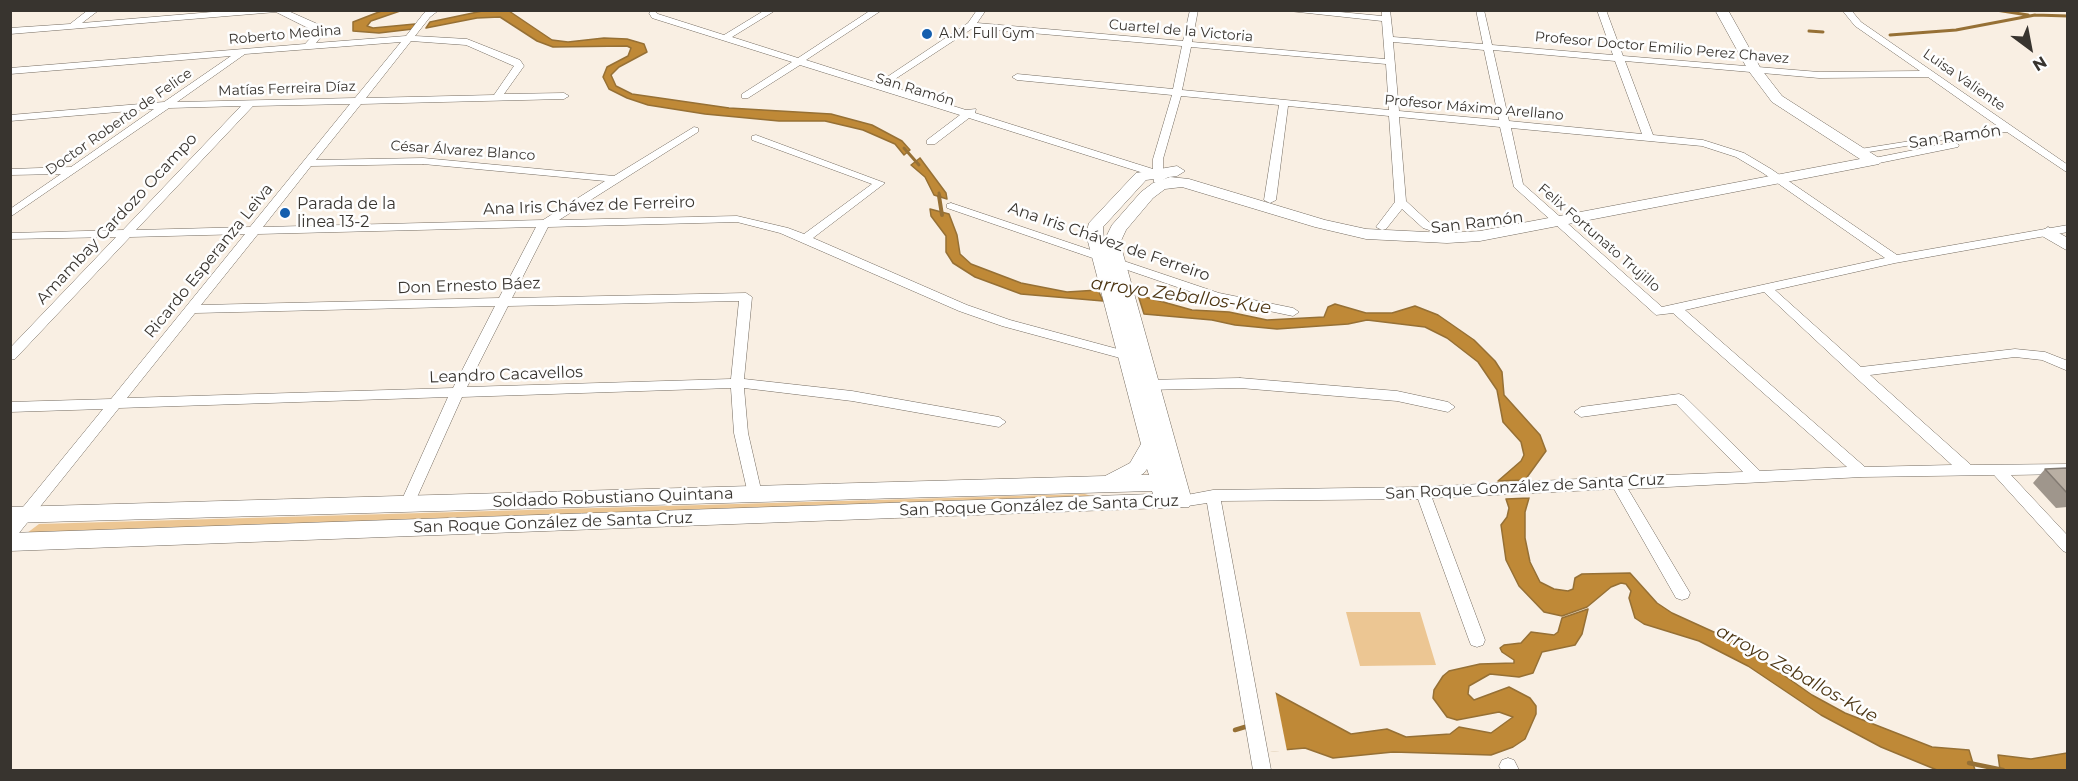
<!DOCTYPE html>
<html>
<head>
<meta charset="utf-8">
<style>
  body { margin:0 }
  #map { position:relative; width:2078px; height:781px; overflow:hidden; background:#f9efe3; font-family:Montserrat,sans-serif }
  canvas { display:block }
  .frame { position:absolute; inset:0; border:12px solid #38342f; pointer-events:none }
  .north { position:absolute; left:2000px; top:18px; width:60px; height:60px; -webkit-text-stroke:4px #fefefe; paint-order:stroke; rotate:148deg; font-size:16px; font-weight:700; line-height:24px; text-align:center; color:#38342f }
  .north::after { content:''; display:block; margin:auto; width:21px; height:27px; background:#38342f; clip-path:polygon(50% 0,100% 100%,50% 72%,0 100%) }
</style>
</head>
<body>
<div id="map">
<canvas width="2078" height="781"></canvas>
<div class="frame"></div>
<div class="north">N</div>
</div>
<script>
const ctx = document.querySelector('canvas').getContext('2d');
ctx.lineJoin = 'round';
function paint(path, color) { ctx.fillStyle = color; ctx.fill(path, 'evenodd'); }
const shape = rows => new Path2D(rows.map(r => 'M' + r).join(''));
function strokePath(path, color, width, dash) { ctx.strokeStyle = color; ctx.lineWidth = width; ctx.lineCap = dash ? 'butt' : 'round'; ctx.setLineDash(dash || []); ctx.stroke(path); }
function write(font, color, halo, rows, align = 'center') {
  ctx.font = font + ' Montserrat,sans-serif'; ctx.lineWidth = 5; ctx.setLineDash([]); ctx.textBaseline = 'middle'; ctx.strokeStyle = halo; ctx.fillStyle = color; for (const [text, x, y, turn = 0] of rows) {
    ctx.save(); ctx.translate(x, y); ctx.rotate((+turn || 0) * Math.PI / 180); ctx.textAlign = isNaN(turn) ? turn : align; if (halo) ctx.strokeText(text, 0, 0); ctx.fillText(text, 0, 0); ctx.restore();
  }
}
paint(shape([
  [1085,494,1091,496,27,533,39,524],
  [1346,612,1420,612,1436,665,1360,666]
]), '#ecc693');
const water = shape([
  [384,10,400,11,371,21,367,26,373,28,415,24,413,29,379,33,353,31,353,22,384,10],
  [487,10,509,11,552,40,568,42,604,38,627,39,644,44,647,52,619,67,611,75,616,86,632,94,729,108,831,114,872,125,902,141,910,150,904,155,895,144,863,130,825,121,779,121,705,114,648,105,627,98,609,89,603,77,607,67,628,56,631,48,627,46,553,47,537,41,500,17,477,18,426,28,430,22,487,10],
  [920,158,946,193,947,199,934,195,925,177,911,165,920,158],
  [930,209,949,214,957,235,960,254,971,264,1021,283,1067,292,1098,290,1103,301,1021,294,975,277,953,263,946,252,946,236,931,216,930,209],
  [1138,295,1192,310,1229,312,1267,320,1324,317,1328,307,1335,304,1366,313,1392,313,1415,306,1438,315,1474,340,1495,361,1502,372,1504,395,1540,435,1546,451,1525,480,1498,481,1521,461,1524,455,1521,442,1503,422,1497,390,1478,362,1447,338,1425,327,1367,320,1348,324,1277,329,1235,325,1212,320,1144,314,1138,295],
  [1529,498,1525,512,1525,538,1530,562,1540,582,1554,589,1568,591,1573,589,1575,578,1582,574,1630,573,1657,603,1672,613,1738,643,1812,695,1845,713,1932,747,1969,750,1975,770,1937,770,1881,747,1821,715,1748,666,1699,641,1644,624,1635,618,1629,598,1631,591,1626,584,1621,583,1611,587,1587,607,1562,616,1544,612,1519,586,1506,560,1501,525,1507,517,1509,508,1506,499,1529,498],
  [1588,609,1582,634,1575,645,1542,652,1533,673,1519,677,1490,674,1469,686,1468,694,1474,700,1509,687,1530,698,1536,706,1536,714,1525,739,1513,747,1491,755,1393,752,1333,758,1305,748,1271,751,1275,693,1351,734,1387,729,1406,737,1450,734,1459,727,1491,733,1513,717,1499,712,1457,720,1447,717,1433,698,1434,690,1443,676,1449,671,1480,664,1514,663,1514,660,1502,652,1500,648,1504,645,1521,643,1531,632,1554,635,1558,632,1562,618,1588,609],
  [2067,753,2067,770,2000,770,1998,755,2031,759,2067,753]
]);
paint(water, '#bf8937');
strokePath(water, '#967035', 1.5);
paint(shape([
  [1260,689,1275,690,1287,751,1269,752,1257,692]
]), '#f9efe3');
strokePath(shape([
  [1996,10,2028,15],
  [2035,15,2068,16],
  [1809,31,1823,32],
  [1890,35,1956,30,2035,15],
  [904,148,919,165],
  [939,193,940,197]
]), '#967035', 3);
strokePath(shape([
  [939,196,942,215]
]), '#967035', 4);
strokePath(shape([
  [1235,730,1248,726],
  [1969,763,2003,770]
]), '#967035', 4.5);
const street = shape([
  [88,10,99,10,82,23,236,10,286,10,322,26,325,32,316,43,406,36,424,13,428,10,439,10,430,17,415,36,467,39,520,60,524,66,504,94,564,93,569,96,564,99,361,104,316,160,423,158,614,176,694,127,698,128,698,132,559,220,737,216,788,228,804,234,872,184,752,140,752,136,756,135,885,183,813,238,967,305,1010,320,1140,355,1142,358,1135,362,1002,326,959,311,780,233,737,222,548,227,512,298,746,293,752,297,744,379,852,391,999,417,1006,422,999,427,852,401,744,388,748,433,762,494,760,498,755,500,750,498,748,494,734,433,731,388,462,397,414,504,412,508,407,510,402,508,400,504,448,397,119,408,15,538,10,540,10,523,103,409,10,412,10,402,111,399,245,234,130,237,15,359,10,360,10,348,116,237,10,239,10,233,123,230,241,106,169,108,10,217,10,209,61,174,10,175,10,169,71,167,154,109,10,121,10,115,164,102,231,56,10,74,10,68,305,44,316,32,276,12,10,34,10,28,70,24,88,10],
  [411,41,466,45,514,66,494,95,366,98,411,41],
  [401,42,355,98,177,102,245,54,401,42],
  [350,104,250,227,136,230,253,106,350,104],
  [423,164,605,181,543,220,263,227,311,166,423,164],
  [536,227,499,298,201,305,258,234,536,227],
  [739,301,731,379,467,387,508,306,739,301],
  [495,306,453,388,127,398,195,313,495,306],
  [653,10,658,14,724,35,765,10,776,10,732,37,798,58,871,10,882,10,806,60,878,83,968,23,977,10,986,10,977,23,1183,41,1190,10,1198,10,1192,42,1385,59,1382,21,1280,10,1319,10,1382,16,1382,10,1390,10,1393,37,1483,44,1476,10,1484,10,1492,45,1613,55,1597,10,1606,10,1623,56,1819,72,1920,71,1855,26,1842,10,1851,10,1861,22,2068,165,2068,173,2007,132,1981,134,1856,154,1855,152,1860,149,1999,127,1928,77,1819,78,1625,61,1653,135,1703,140,1744,153,1771,169,1897,255,2068,225,2068,232,1895,263,1775,290,1861,367,2015,349,2045,352,2068,361,2068,371,2042,360,2015,357,1870,375,1971,465,2068,464,2068,474,2011,475,2068,536,2068,553,2063,551,1994,475,1862,477,1628,489,1690,593,1688,598,1682,600,1676,598,1614,489,1432,498,1485,640,1483,645,1477,647,1471,645,1469,640,1418,499,1221,501,1271,770,1253,770,1207,503,1181,507,1176,505,1174,501,1176,497,1213,490,1423,487,1617,477,1743,472,1676,404,1581,417,1574,412,1581,407,1679,394,1684,396,1760,471,1847,467,1673,313,1656,315,1514,187,1500,127,1399,117,1406,201,1431,224,1441,229,1435,232,1423,228,1402,209,1386,229,1382,230,1376,227,1395,202,1389,116,1288,106,1276,200,1270,203,1264,200,1279,105,1181,96,1163,159,1163,172,1170,176,1158,183,1154,182,1153,176,969,118,935,144,927,144,927,140,960,115,800,65,748,98,742,98,742,94,792,62,652,18,649,13,653,10],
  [973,28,1182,46,1173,89,1017,74,1012,77,1017,80,1172,95,1153,159,1153,169,975,113,976,109,966,110,886,85,973,28],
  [1393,42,1484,50,1499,120,1399,111,1393,42],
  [1191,47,1386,64,1389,110,1182,90,1191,47],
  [1493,50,1615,61,1642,134,1509,121,1493,50],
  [1511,128,1702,146,1736,157,1763,173,1885,258,1662,307,1523,184,1511,128],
  [1764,292,1853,375,1952,465,1865,467,1685,310,1764,292],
  [1954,142,1959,145,1958,147,1874,164,1869,161,1874,158,1954,142],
  [951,203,1219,293,1293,308,1299,312,1293,316,1212,299,947,208,947,204,951,203],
  [1240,378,1397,391,1448,402,1455,407,1448,412,1397,401,1240,388,1143,390,1136,385,1143,380,1240,378],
  [1508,758,1514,760,1519,770,1501,770,1499,766,1502,760,1508,758]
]);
const secondary = shape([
  [1715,10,1728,10,1761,69,1782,96,1879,158,1882,161,1879,164,1480,241,1447,243,1366,239,1315,227,1182,187,1165,189,1153,198,1126,230,1120,243,1192,501,1189,507,10,551,10,533,1153,494,1152,491,10,523,10,507,1105,476,1130,463,1141,444,1086,234,1089,223,1136,173,1177,166,1185,171,1177,176,1146,180,1103,227,1104,241,1112,225,1141,192,1153,183,1170,177,1189,179,1325,220,1366,229,1447,233,1480,231,1860,159,1772,102,1748,70,1715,10],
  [1147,469,1149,475,1141,475,1144,473,1147,469],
  [2048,227,2068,238,2068,251,2042,236,2040,232,2048,227]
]);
strokePath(street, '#746b60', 1);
strokePath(secondary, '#746b60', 1);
paint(street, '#fff');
paint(secondary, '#fff');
paint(shape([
  [2067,468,2067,507,2056,508,2033,483,2045,469]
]), '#9f968c');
const building = shape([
  [2067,468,2067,493,2045,469,2067,468]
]);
paint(building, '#b9afa3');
strokePath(building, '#827a72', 1.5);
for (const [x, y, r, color] of [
  [927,34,6,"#145eae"],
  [285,213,6,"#145eae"]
]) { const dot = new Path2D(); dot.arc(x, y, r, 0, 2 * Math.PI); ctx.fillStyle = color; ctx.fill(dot); strokePath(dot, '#fefefe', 2); }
write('14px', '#38342f', '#fefefe', [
  ["Cuartel de la Victoria",1181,31,5],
  ["Roberto Medina",285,35,-5],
  ["Profesor Doctor Emilio Perez Chavez",1662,48,5],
  ["Luisa Valiente",1964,80,35],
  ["Matías Ferreira Díaz",287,89,-2],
  ["San Ramón",915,90,17],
  ["Profesor Máximo Arellano",1474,108,5],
  ["Doctor Roberto de Felice",119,122,-35],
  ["César Álvarez Blanco",463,151,4],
  ["Felix Fortunato Trujillo",1599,238,41]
]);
write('14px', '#38342f', '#fefefe', [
  ["A.M. Full Gym",939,34]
], 'left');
write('16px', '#38342f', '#fefefe', [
  ["San Ramón",1955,137,-8],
  ["Ana Iris Chávez de Ferreiro",589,206,-2],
  ["Amambay Cardozo Ocampo",117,219,-47],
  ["San Ramón",1477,223,-7],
  ["Ana Iris Chávez de Ferreiro",1109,242,19],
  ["Ricardo Esperanza Leiva",209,261,-51],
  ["Don Ernesto Báez",469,286,-2],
  ["Leandro Cacavellos",506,375,-2],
  ["San Roque González de Santa Cruz",1525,487,-3],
  ["Soldado Robustiano Quintana",613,498,-2],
  ["San Roque González de Santa Cruz",1039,506,-2],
  ["San Roque González de Santa Cruz",553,523,-2]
]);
write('16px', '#38342f', '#fefefe', [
  ["Parada de la",297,204],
  ["linea 13-2",297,222]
], 'left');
write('italic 18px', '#4c3512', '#fefefe', [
  ["arroyo Zeballos-Kue",1181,296,8],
  ["arroyo Zeballos-Kue",1797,674,29]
]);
</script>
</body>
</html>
